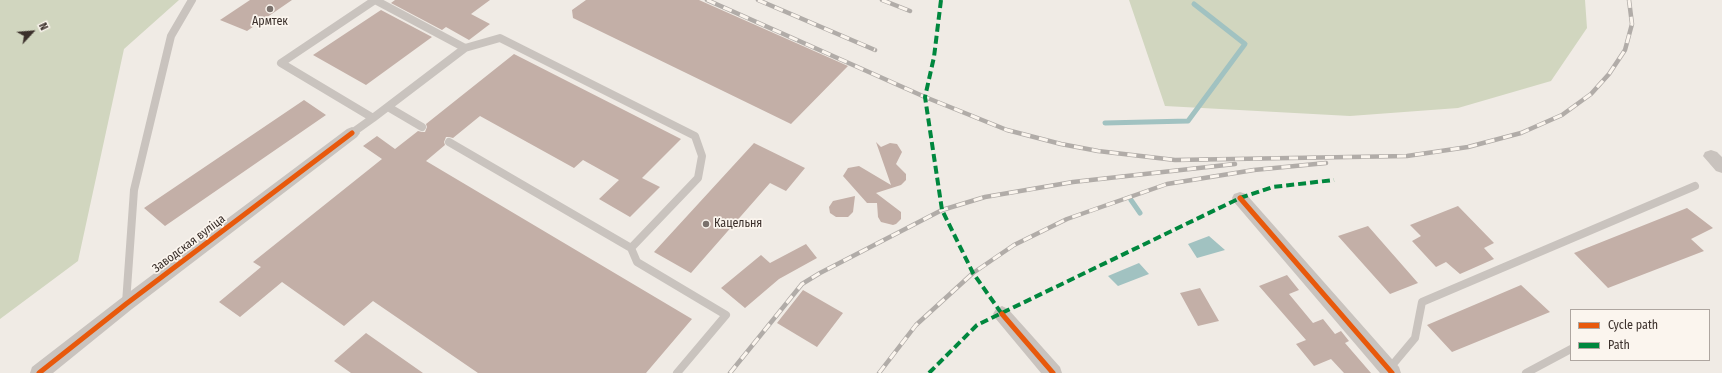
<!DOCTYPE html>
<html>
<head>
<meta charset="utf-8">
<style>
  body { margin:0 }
  #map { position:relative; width:1722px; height:373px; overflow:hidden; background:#f0ebe5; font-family:"Fira Sans Condensed",sans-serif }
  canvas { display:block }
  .legend { position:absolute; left:1570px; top:309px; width:140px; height:52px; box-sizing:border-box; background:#fbf5ee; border:1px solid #aea6a0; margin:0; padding:5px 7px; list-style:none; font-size:12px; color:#3b302b }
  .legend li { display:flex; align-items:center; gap:8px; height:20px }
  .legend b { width:20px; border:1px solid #aea6a0 }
  .north { position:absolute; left:12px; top:12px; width:40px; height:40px; -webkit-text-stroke:3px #fbf5ee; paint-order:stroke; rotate:64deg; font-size:11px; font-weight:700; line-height:16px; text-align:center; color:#3b302b }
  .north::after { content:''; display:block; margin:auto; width:14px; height:18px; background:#3b302b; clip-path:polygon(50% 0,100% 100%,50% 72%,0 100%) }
</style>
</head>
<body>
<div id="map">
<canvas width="1722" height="373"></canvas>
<ul class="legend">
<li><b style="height:5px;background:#e8590c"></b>Cycle path</li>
<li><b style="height:5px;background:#00873e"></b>Path</li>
</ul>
<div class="north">N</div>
</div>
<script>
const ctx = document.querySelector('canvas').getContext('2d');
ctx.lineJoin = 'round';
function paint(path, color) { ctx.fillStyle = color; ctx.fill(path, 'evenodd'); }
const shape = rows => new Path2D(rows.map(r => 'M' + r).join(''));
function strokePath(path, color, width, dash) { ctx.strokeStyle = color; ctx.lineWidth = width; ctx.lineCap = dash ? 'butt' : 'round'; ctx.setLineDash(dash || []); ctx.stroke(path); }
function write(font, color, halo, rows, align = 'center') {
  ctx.font = font + ' "Fira Sans Condensed",sans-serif'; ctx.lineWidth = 3.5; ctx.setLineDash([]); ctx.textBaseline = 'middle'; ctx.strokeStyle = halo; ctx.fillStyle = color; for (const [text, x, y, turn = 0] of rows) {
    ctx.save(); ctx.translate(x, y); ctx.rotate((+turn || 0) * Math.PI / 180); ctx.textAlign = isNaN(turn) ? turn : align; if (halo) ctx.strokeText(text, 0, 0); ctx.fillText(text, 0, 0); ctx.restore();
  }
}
paint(shape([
  [0,0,179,0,124,49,78,261,0,319],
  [1129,0,1585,0,1587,28,1551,81,1458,108,1350,116,1165,106]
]), '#d1d6bf');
paint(shape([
  [1209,236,1225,250,1197,258,1188,244],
  [1139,263,1149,274,1118,286,1108,276]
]), '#a1c2c1');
strokePath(shape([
  [1105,123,1188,121,1245,44,1194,4],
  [1131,200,1140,213]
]), '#a1c2c1', 5);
paint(shape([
  [250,0,292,0,247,31,220,20],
  [395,0,490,0,471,14,490,24,469,40,446,27,442,30,391,3],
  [586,0,699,0,848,66,791,124,573,18,572,10],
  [381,10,432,37,366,85,313,55],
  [514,54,681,139,642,178,660,187,630,217,599,199,619,180,583,160,574,168,480,116,453,138,449,137,446,137,444,142,445,145,426,161,692,319,646,373,478,373,373,301,344,326,282,282,240,317,219,302,261,267,253,262,382,159,363,146,377,136,395,149,418,131,422,132,425,132,427,127,426,124],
  [304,100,326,115,165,226,144,208],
  [876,142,881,147,890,143,897,144,902,152,896,164,906,174,906,180,901,185,876,193,901,212,901,219,896,224,893,225,881,222,878,217,877,203,867,203,843,176,848,168,859,166,891,185],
  [754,143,805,168,786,191,770,183,691,273,654,252],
  [855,196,853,212,848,217,836,217,830,213,829,207,833,201],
  [1458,206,1494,243,1484,248,1494,259,1460,274,1446,262,1436,267,1412,241,1421,236,1410,225],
  [1687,208,1713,228,1691,239,1704,251,1608,288,1574,253],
  [1368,226,1418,283,1390,294,1338,236],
  [806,244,817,258,779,279,745,308,721,288,761,255,770,263],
  [1287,275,1299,290,1289,294,1313,323,1323,319,1335,334,1341,331,1349,341,1345,343,1371,373,1344,373,1331,359,1314,366,1296,344,1306,340,1259,286],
  [1521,285,1550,312,1452,352,1427,325],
  [1200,288,1219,321,1198,326,1180,293],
  [803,290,843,313,817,347,777,323],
  [366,333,423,373,351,373,334,361]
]), '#c3afa7');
strokePath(shape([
  [375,0,465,48,373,118,281,63,375,0],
  [388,107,422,127],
  [352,133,373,118],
  [449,142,631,248,698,178,702,156,695,136,500,38,465,48],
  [631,248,637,262,726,315,677,373],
  [126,303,134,190,171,36,192,0],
  [1389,369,1415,338,1422,302,1695,186],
  [1526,373,1571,349]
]), '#c9c3be', 8);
paint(shape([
  [352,127,357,129,360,133,357,137,132,309,53,373,30,373,32,367,120,299,347,129,352,127],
  [1711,150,1717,152,1722,157,1722,173,1716,171,1703,156,1705,152,1711,150],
  [1240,192,1246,194,1399,367,1401,373,1380,373,1234,202,1232,198,1234,194,1240,192],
  [1002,306,1008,309,1060,367,1062,373,1041,373,996,319,993,314,996,309,1002,306]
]), '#c9c3be');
const rail = shape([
  [707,0,925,97,1007,130,1061,144,1098,151,1175,160,1407,156,1468,147,1521,133,1562,115,1591,94,1609,74,1625,50,1632,24,1629,0],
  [758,0,875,50],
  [882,0,910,11],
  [730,373,802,284,820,273,942,210,985,197,1073,182,1235,164],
  [879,373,916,325,973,273,1014,245,1067,219,1167,184,1254,170,1326,163]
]);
strokePath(rail, '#b1aca8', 4.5);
strokePath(rail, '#fbf5ee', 3, [9]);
strokePath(shape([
  [941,0,934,57,925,97,942,210,973,273,1002,314],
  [929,373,977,325,1240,198,1273,187,1334,180]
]), '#00873e', 4, [8, 4]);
strokePath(shape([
  [1240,198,1392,373],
  [1002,314,1053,373],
  [39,373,126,304,352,133]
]), '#e8590c', 5);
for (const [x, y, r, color] of [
  [270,9,4,"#7a716c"],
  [706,224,4,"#7a716c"]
]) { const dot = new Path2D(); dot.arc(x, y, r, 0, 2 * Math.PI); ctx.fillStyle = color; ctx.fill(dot); strokePath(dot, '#fbf5ee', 1.5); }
write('12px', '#3b302b', '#fbf5ee', [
  ["Армтек",270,22],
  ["Кацельня",714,224,"left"]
]);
write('12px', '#3b302b', '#fbf5ee', [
  ["Заводская вуліца",189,244,-37]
]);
</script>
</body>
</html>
